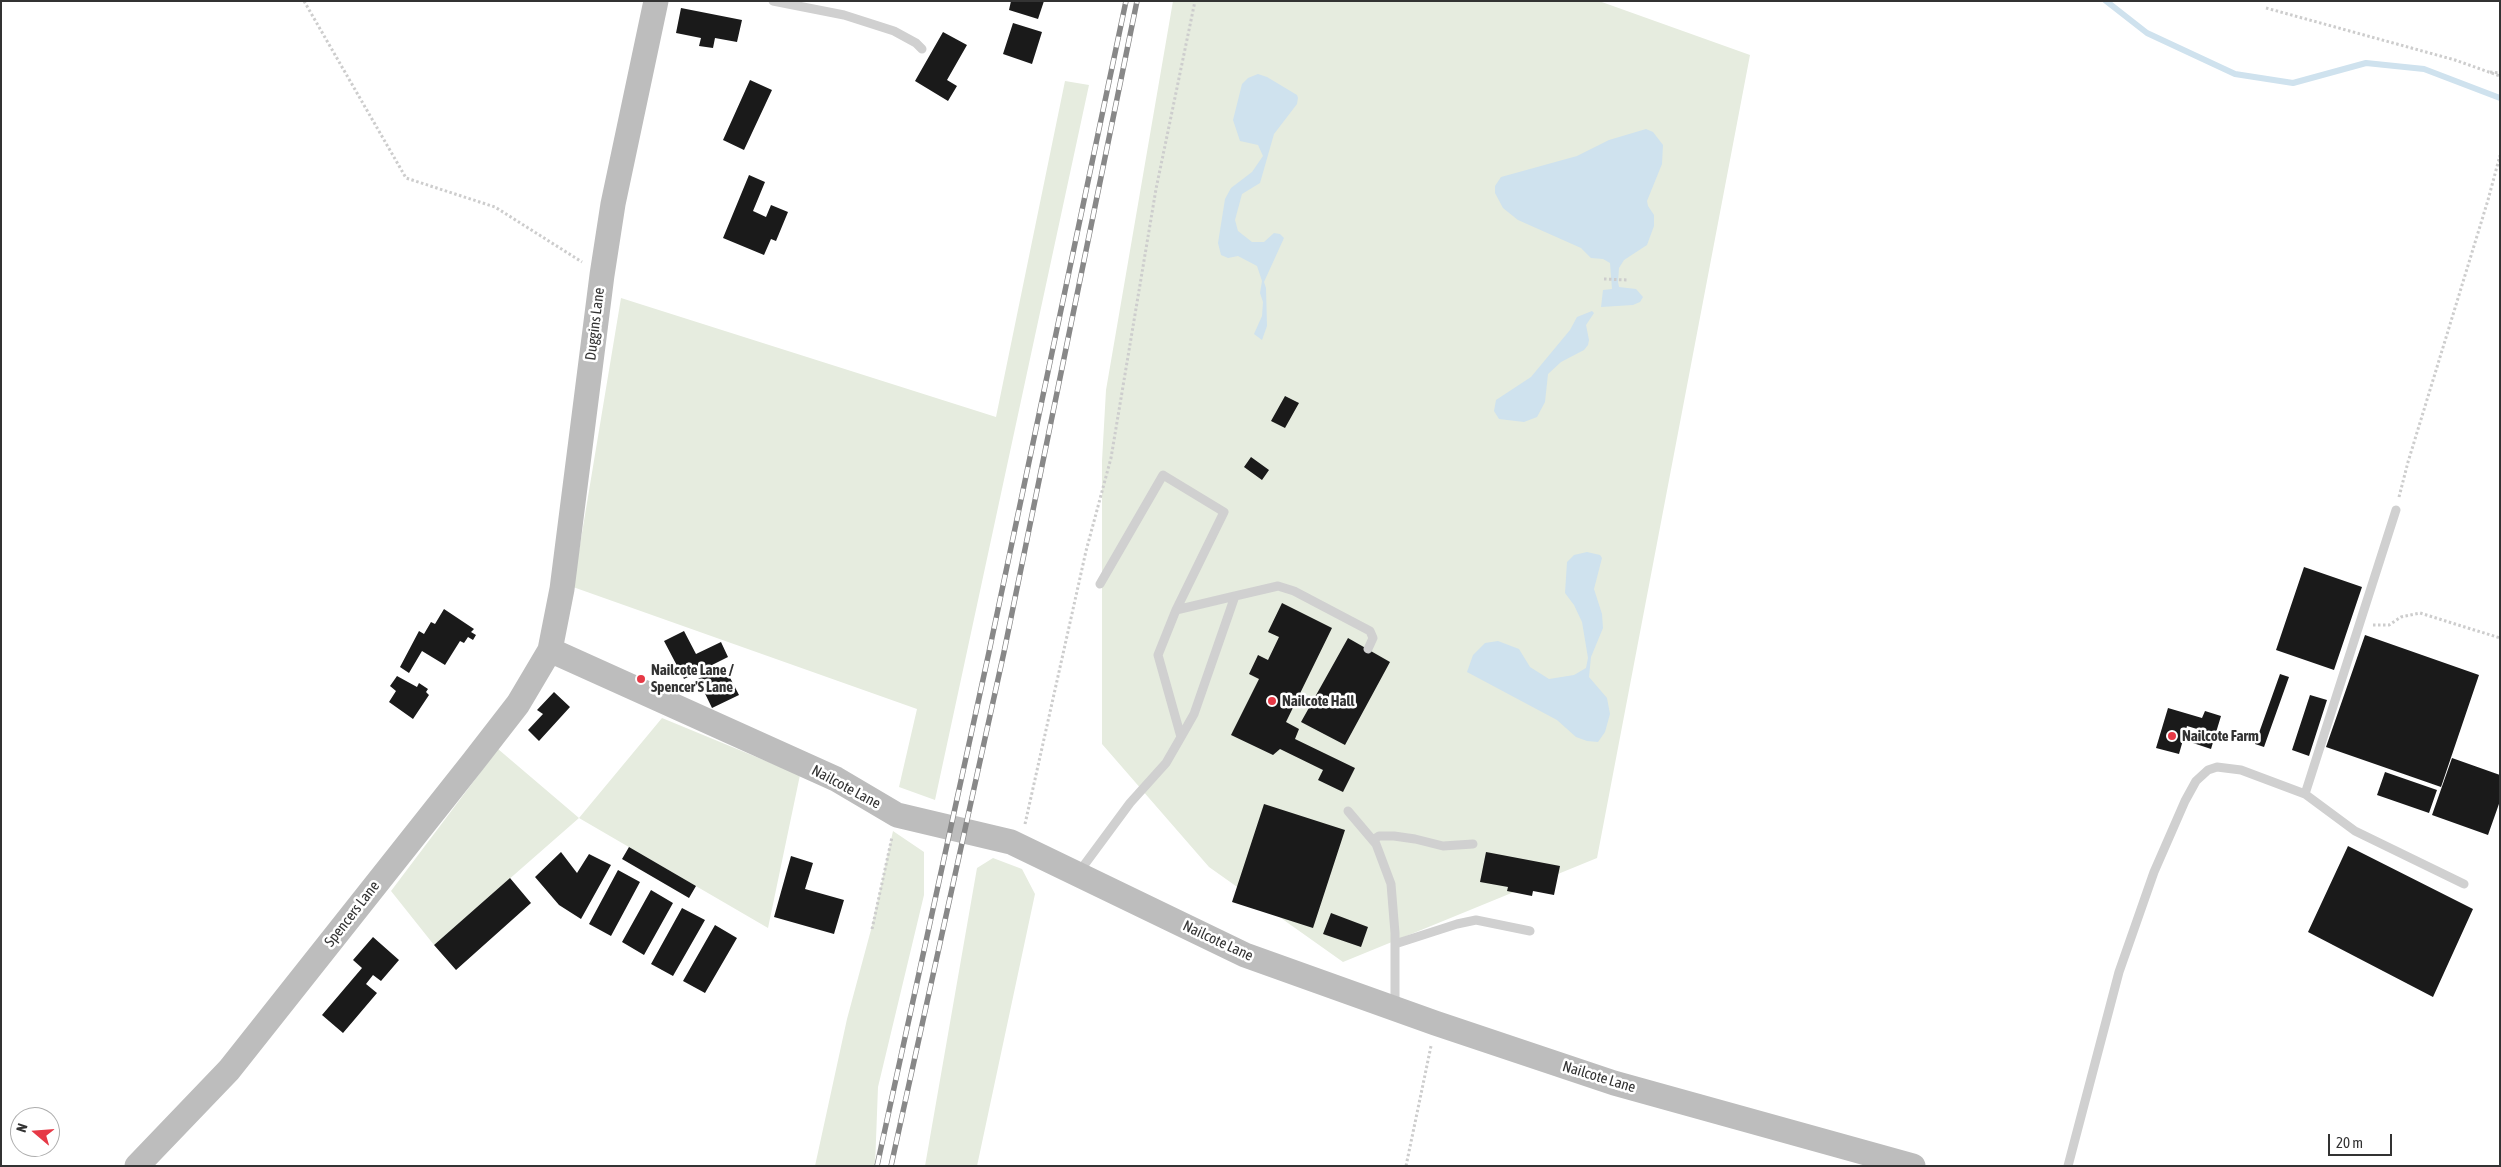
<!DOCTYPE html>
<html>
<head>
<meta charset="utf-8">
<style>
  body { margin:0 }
  #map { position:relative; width:2501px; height:1167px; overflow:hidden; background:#fff; font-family:"Asap Condensed",sans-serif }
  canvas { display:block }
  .frame { position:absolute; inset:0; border:2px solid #333; pointer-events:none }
  .north { position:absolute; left:10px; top:1107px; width:50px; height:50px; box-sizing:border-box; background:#fff; border:1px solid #adadad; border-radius:50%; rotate:288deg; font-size:14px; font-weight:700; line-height:20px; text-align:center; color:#333 }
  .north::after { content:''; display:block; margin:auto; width:18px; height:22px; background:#e63946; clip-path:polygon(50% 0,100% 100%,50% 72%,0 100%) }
  .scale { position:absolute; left:2328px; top:1134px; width:64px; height:22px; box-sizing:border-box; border:2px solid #333; border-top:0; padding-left:6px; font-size:15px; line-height:18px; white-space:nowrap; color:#333; -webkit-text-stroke:4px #fff; paint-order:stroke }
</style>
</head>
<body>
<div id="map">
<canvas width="2501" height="1167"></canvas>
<div class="frame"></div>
<div class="north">N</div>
<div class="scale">20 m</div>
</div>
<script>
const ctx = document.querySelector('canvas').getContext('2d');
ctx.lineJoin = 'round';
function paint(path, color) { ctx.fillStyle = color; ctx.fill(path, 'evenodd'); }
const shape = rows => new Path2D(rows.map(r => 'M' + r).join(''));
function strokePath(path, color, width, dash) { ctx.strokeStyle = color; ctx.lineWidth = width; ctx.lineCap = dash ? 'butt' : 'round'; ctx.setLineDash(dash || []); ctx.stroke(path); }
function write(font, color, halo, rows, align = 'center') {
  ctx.font = font + ' "Asap Condensed",sans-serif'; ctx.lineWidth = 5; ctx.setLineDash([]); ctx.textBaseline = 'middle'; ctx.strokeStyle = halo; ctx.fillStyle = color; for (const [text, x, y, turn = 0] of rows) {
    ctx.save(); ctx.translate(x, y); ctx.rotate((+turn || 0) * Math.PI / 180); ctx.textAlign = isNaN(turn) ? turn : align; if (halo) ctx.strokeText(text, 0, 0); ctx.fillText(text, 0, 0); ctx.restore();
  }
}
paint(shape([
  [1173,1,1599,1,1750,55,1597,858,1343,962,1209,867,1102,744,1102,461,1106,390],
  [1065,81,1089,85,935,800,899,787,917,709,573,587,621,298,996,417],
  [662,718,800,775,768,928,579,818,434,945,391,891,498,749,579,818],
  [893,831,924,852,924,895,878,1087,875,1166,815,1166,847,1019,872,926],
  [993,858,1022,869,1035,894,977,1166,925,1166,977,868]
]), '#e6ecdf');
paint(shape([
  [1258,74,1267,77,1297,95,1298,98,1297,104,1274,134,1260,183,1242,194,1235,220,1238,231,1252,242,1264,242,1274,233,1280,234,1284,238,1264,282,1266,288,1267,326,1262,340,1254,334,1262,316,1263,302,1260,293,1262,281,1257,266,1238,256,1228,258,1221,255,1218,243,1225,199,1231,188,1252,172,1263,156,1258,145,1240,141,1233,120,1242,84,1248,78],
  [1646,129,1653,132,1663,145,1662,164,1647,201,1648,206,1654,215,1654,226,1647,245,1624,260,1619,268,1618,282,1619,287,1636,289,1643,297,1640,302,1633,305,1601,307,1603,290,1612,289,1610,263,1603,259,1591,258,1581,248,1518,220,1503,208,1495,193,1495,186,1501,177,1577,156,1609,140],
  [1592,311,1594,313,1586,325,1589,340,1588,345,1584,350,1561,362,1548,374,1545,402,1537,417,1524,422,1499,419,1494,411,1496,400,1531,377,1570,330,1577,317],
  [1587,552,1600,555,1602,558,1594,589,1602,614,1603,628,1591,657,1589,677,1607,698,1610,714,1605,732,1598,742,1587,741,1576,737,1557,720,1467,672,1473,655,1485,643,1498,641,1519,649,1530,667,1549,679,1574,675,1586,668,1588,658,1582,622,1574,605,1565,593,1567,562,1574,555]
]), '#cfe2ee');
strokePath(shape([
  [2106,1,2147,33,2235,74,2293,83,2366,63,2424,69,2500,98]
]), '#cfe2ee', 6);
paint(shape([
  [1011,1,1044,1,1038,19,1009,10],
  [681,8,742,20,737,42,715,38,713,48,699,46,701,38,676,33],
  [1013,23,1042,32,1032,64,1003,54],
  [943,32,967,45,947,80,957,86,948,101,915,81],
  [750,80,772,90,744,150,723,140],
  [749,175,765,182,753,211,766,217,771,205,788,212,776,241,771,239,764,255,723,238],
  [1285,396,1299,403,1285,428,1271,421],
  [1251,457,1269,470,1262,480,1244,467],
  [2304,567,2362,587,2334,670,2276,650],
  [1282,603,1332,628,1286,722,1299,729,1295,739,1355,768,1343,792,1318,780,1323,770,1280,749,1273,755,1231,735,1259,679,1249,674,1258,655,1268,660,1279,637,1268,632],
  [444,609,474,629,471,632,476,635,473,640,468,637,464,643,460,641,445,665,422,651,409,673,400,667,419,631,424,634,431,622,435,624],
  [684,631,696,654,721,642,728,657,684,679,664,641],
  [2365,635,2479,675,2441,787,2326,747],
  [1348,638,1390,662,1345,745,1301,722],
  [724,666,739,695,712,708,698,679],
  [2280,674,2289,677,2264,747,2255,744],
  [397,676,417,687,419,683,428,689,426,692,429,695,413,719,389,702,396,691,390,686],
  [554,692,570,707,539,741,528,730,543,714,537,710],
  [2310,695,2327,700,2309,756,2292,750],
  [2168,708,2202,718,2205,711,2221,716,2211,749,2193,743,2197,729,2187,726,2179,754,2156,748],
  [2452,758,2500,775,2500,801,2488,835,2432,815],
  [2385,772,2437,790,2429,813,2377,795],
  [1264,804,1345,830,1313,928,1232,902],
  [2348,846,2473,909,2433,997,2308,932],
  [629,847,696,886,689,898,622,859],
  [561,852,577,873,589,854,611,865,581,919,559,905,535,877],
  [1486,852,1560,866,1554,895,1533,891,1532,896,1507,891,1508,887,1480,882],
  [791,856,813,863,805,889,844,900,834,934,774,917],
  [618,870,640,882,611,936,589,924],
  [510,878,531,903,456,970,434,945],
  [651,890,673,903,644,955,622,942],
  [682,908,705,920,673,976,651,964],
  [1331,913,1368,927,1361,947,1323,934],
  [715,925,737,938,705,993,683,981],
  [373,937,399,960,381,981,373,975,366,984,377,993,343,1033,322,1015,362,968,353,960]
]), '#1a1a1a');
strokePath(shape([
  [304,1,406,178,495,207,582,262],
  [2266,8,2455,60,2500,76],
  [2490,72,2500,73],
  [2500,155,2500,166],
  [1604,279,1627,280],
  [2399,497,2408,462,2488,200,2499,159],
  [2373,625,2389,625,2401,617,2420,613,2500,638],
  [1025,824,1086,551,1111,458,1156,189,1195,1],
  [872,929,892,837],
  [1406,1166,1431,1046]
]), '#cdcdcd', 3, [2.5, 2.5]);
strokePath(shape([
  [773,1,844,15,894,31,916,43,922,49],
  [1100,584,1163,475,1224,512,1176,610],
  [1235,596,1278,586,1294,591,1370,631,1373,638,1368,649],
  [2305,794,2355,831,2464,884],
  [1348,811,1376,844,1391,884,1395,933,1395,1005],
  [1373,840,1379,836,1394,836,1415,839,1443,846,1473,844],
  [1079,872,1130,803,1166,763,1181,737,1194,714,1235,596,1176,610,1158,655,1181,737],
  [1395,944,1457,924,1476,920,1530,931],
  [2068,1166,2119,972,2154,872,2185,801,2196,781,2208,770,2217,767,2241,770,2305,794,2396,510]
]), '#d0d0d0', 9);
strokePath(shape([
  [550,650,836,779,897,815,1011,842,1245,955,1435,1023,1614,1083,1913,1166],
  [137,1166,229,1070,473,762,518,704,550,650,562,589,602,275,613,204,656,1]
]), '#bdbdbd', 25);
const rail = shape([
  [877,1166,989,652,1126,1],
  [891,1166,1004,652,1137,1]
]);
strokePath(rail, '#888', 5.5);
strokePath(rail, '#fff', 4, [11]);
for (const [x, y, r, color] of [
  [641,679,5,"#e63946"],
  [1272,701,5,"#e63946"],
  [2172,736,5,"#e63946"]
]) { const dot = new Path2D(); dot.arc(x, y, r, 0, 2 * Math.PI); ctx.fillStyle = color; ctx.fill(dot); strokePath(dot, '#fff', 2); }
write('15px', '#333', '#fff', [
  ["Duggins Lane",595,324,-83],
  ["Nailcote Lane",846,787,28],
  ["Spencers Lane",352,914,-52],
  ["Nailcote Lane",1218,941,25],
  ["Nailcote Lane",1599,1077,17]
]);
write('bold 15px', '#333', '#fff', [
  ["Nailcote Lane /",651,670],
  ["Spencer'S Lane",651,687],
  ["Nailcote Hall",1282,701],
  ["Nailcote Farm",2182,736]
], 'left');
</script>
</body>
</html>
